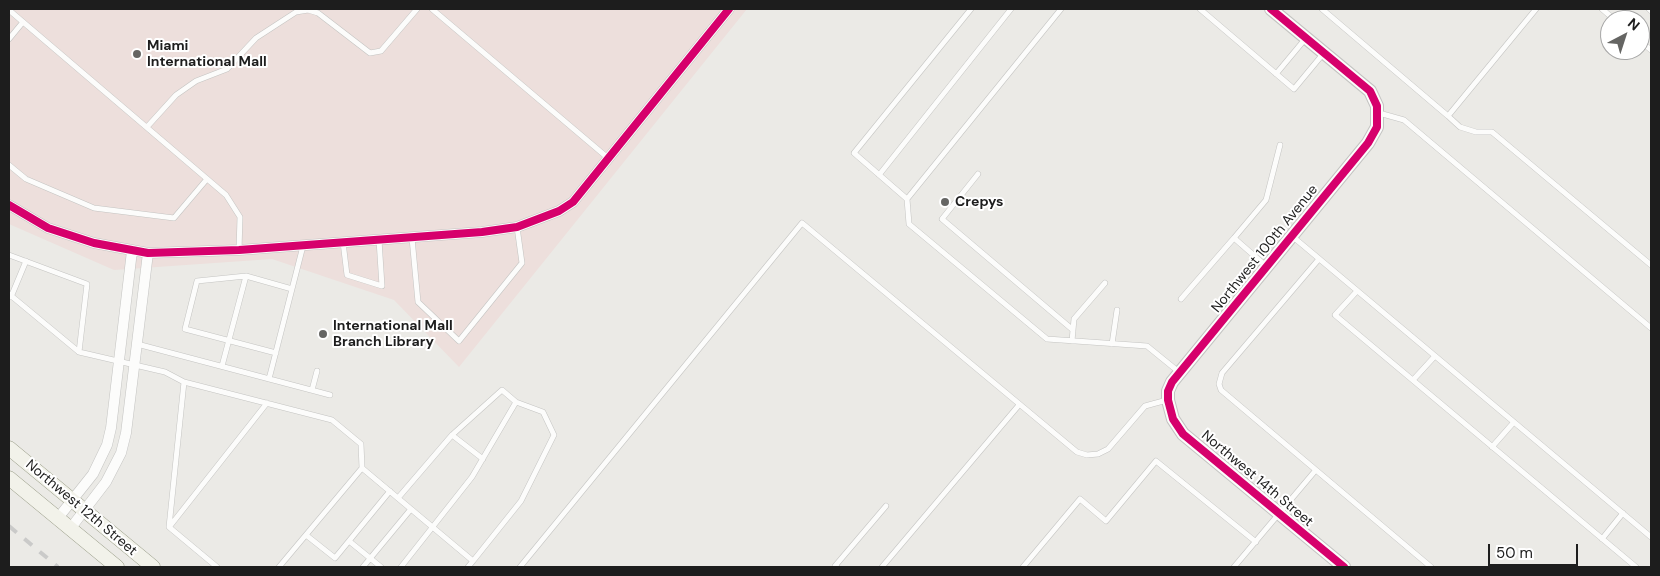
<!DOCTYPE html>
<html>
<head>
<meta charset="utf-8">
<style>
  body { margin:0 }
  #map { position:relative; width:1660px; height:576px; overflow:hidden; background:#ebeae6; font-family:"DM Sans",sans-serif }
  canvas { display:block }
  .frame { position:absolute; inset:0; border:10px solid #1d1d1d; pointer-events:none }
  .north { position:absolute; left:1600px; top:10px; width:50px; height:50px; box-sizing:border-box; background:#fff; border:1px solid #a5a5a5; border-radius:50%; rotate:40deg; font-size:14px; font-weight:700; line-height:20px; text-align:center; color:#1d1d1d }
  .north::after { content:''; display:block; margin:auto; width:18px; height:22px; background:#656563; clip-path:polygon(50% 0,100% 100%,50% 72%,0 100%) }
  .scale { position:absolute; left:1488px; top:544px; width:90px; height:22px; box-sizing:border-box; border:2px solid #1d1d1d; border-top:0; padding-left:6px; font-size:15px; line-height:18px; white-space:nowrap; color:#1d1d1d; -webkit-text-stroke:4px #fff; paint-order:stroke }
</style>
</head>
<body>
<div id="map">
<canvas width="1660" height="576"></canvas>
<div class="frame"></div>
<div class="north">N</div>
<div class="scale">50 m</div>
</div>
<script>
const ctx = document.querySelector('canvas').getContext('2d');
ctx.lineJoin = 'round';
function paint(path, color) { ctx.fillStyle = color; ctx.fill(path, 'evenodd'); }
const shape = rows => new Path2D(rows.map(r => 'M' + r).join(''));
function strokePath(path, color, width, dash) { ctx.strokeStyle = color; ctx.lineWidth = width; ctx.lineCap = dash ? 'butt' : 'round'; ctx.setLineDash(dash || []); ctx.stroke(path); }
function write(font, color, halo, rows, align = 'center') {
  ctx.font = font + ' "DM Sans",sans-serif'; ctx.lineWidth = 4; ctx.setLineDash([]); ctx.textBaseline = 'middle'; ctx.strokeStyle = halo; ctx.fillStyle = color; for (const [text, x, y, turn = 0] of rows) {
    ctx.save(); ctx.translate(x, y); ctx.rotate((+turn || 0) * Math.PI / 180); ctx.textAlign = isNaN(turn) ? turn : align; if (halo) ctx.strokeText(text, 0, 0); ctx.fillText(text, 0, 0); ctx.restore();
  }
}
paint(shape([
  [9,9,747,9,459,367,394,300,272,259,114,270,9,224]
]), '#eddfdc');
const service = shape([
  [432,9,608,158],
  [971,9,854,153,907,199,909,224,1047,339,1147,346,1179,372],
  [1200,9,1294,89,1323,54],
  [1322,9,1448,116,1536,9],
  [1602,9,1615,20],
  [1649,9,1651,11],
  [9,10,226,195,240,217,239,250],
  [9,39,23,22],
  [1640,41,1651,50],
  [1276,74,1306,38],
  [1379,113,1404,120,1651,328],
  [1448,116,1460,127,1476,132,1492,132,1651,265],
  [147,127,176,95,196,81,227,69,256,38,296,12,308,10,318,13,370,53,381,51,417,9],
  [9,165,26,179,94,208,174,218,207,179],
  [978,174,942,219,1073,330],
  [879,175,1011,9],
  [907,199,1061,9],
  [1292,236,1651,537],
  [412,238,418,302,459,341,522,263,517,227],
  [343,242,347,275,382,286,379,240],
  [9,255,87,284,79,352],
  [1319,259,1222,373,1219,384,1221,390,1431,567],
  [1266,266,1234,238,1266,200,1280,145],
  [1357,291,1335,315,1636,567],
  [9,294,79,352,165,372,184,382,332,420,361,444,362,468,279,567],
  [11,297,26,261],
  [1181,299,1234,238],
  [1072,341,1074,319,1105,283],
  [137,344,330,395],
  [1112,344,1117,310],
  [276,353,185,329,197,281,246,276,292,289],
  [222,366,246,276],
  [269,379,303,246],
  [1413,380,1435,356],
  [184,382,169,527,217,567],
  [312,390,317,371],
  [1492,447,1514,422],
  [362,468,473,561,468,567],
  [398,498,452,435],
  [170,526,267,403],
  [306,535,335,558,390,491],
  [1602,539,1623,513],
  [349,541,381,567],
  [473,561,521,501,554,435,543,412,516,402],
  [363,567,411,509],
  [401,567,472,477,516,402,502,390,452,435,483,459],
  [520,567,802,223,1077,452,1087,455,1098,454,1108,449,1145,406,1167,400],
  [837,567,835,566,886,506],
  [882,567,1019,405],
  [1023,567,1080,499,1106,521,1156,461,1256,542],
  [1234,567,1315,471]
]);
const minor = shape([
  [9,205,48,228,94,243,148,253,239,250,482,232,517,227,559,211,573,202,729,9],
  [58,518,93,474,107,445,111,428,132,251],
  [70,529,106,482,121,453,126,433,148,253]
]);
const tertiary = shape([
  [1271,9,1370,91,1377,106,1377,127,1368,143,1172,382,1168,391,1168,400,1173,419,1183,434,1344,567]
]);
const secondary = shape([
  [9,448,153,567],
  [9,478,117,567]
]);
strokePath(service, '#c4c4c2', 6);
strokePath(minor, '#c4c4c2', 11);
strokePath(tertiary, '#c4c4c2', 14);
strokePath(secondary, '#91957f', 15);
strokePath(service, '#fcfcfb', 5);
strokePath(minor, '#fcfcfb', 10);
strokePath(tertiary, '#fcfcfb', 12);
strokePath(secondary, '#f2f2ea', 14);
strokePath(shape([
  [9,526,58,567]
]), '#cacac9', 4, [10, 10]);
strokePath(shape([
  [1271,9,1370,91,1377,106,1377,127,1368,143,1172,382,1168,391,1168,400,1173,419,1183,434,1344,567],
  [9,205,48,228,94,243,148,253,239,250,482,232,517,227,559,211,573,202,729,9]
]), '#d6006c', 8);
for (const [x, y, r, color] of [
  [137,54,5,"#656563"],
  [945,202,5,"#656563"],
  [323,334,5,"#656563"]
]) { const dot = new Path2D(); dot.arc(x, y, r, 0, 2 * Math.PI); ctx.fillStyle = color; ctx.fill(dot); strokePath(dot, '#fff', 2); }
write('bold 14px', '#1d1d1d', '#fff', [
  ["Miami",147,46],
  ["International Mall",147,62],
  ["Crepys",955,202],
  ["International Mall",333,326],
  ["Branch Library",333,342]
], 'left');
write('14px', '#1d1d1d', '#fff', [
  ["Northwest 100th Avenue",1265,249,-51],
  ["Northwest 14th Street",1257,479,40],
  ["Northwest 12th Street",81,508,40]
]);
</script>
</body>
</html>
